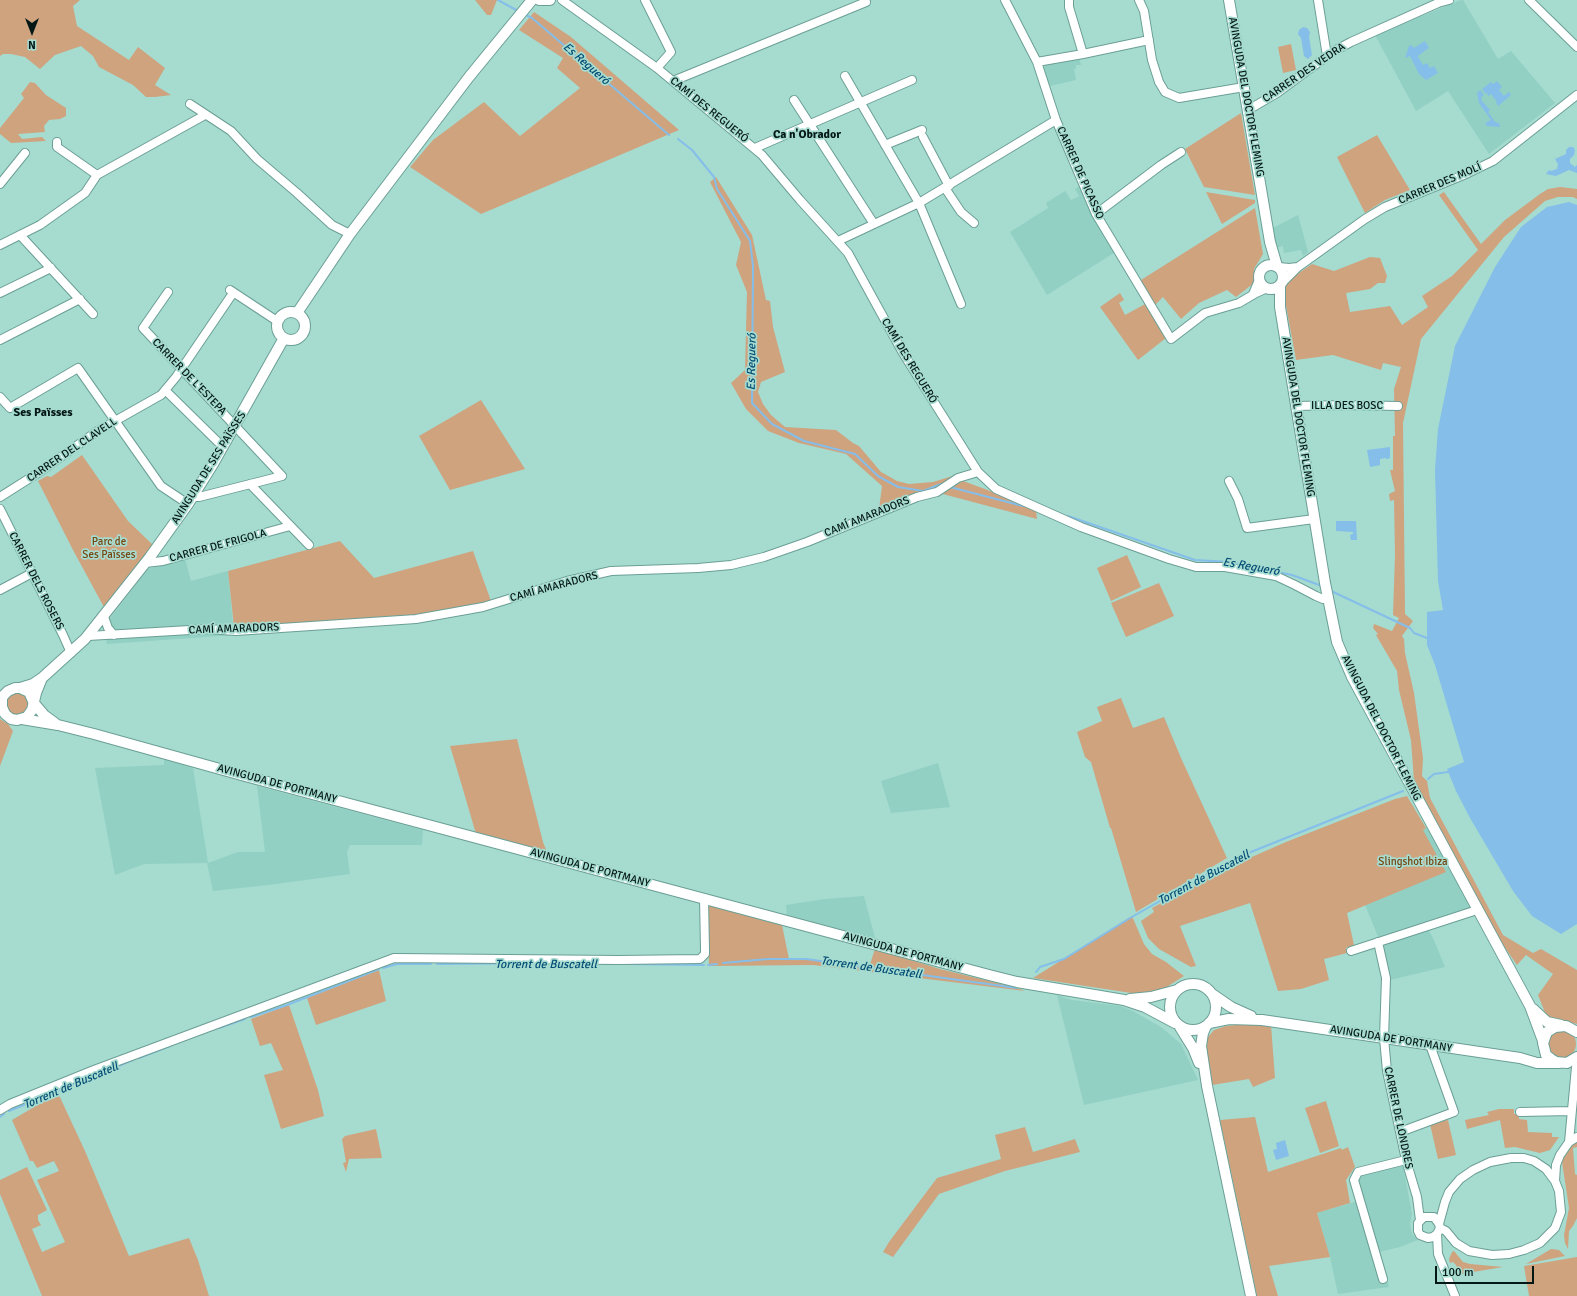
<!DOCTYPE html>
<html>
<head>
<meta charset="utf-8">
<style>
  body { margin:0 }
  #map { position:relative; width:1577px; height:1296px; overflow:hidden; background:#a6dbd0; font-family:Signika,sans-serif }
  canvas { display:block }
  .north { position:absolute; left:12px; top:12px; width:40px; height:40px; -webkit-text-stroke:3px #a6dbd0; paint-order:stroke; rotate:180deg; font-size:11px; font-weight:700; line-height:16px; text-align:center; color:#031714 }
  .north::after { content:''; display:block; margin:auto; width:14px; height:18px; background:#031714; clip-path:polygon(50% 0,100% 100%,50% 72%,0 100%) }
  .scale { position:absolute; left:1435px; top:1266px; width:99px; height:18px; box-sizing:border-box; border:2px solid #031714; border-top:0; padding-left:5px; font-size:12px; line-height:14px; white-space:nowrap; color:#031714; -webkit-text-stroke:3px #a6dbd0; paint-order:stroke }
</style>
</head>
<body>
<div id="map">
<canvas width="1577" height="1296"></canvas>
<div class="north">N</div>
<div class="scale">100 m</div>
</div>
<script>
const ctx = document.querySelector('canvas').getContext('2d');
ctx.lineJoin = 'round';
function paint(path, color) { ctx.fillStyle = color; ctx.fill(path, 'evenodd'); }
const shape = rows => new Path2D(rows.map(r => 'M' + r).join(''));
function strokePath(path, color, width, dash) { ctx.strokeStyle = color; ctx.lineWidth = width; ctx.lineCap = dash ? 'butt' : 'round'; ctx.setLineDash(dash || []); ctx.stroke(path); }
function write(font, color, halo, rows, align = 'center') {
  ctx.font = font + ' Signika,sans-serif'; ctx.lineWidth = 3.5; ctx.setLineDash([]); ctx.textBaseline = 'middle'; ctx.strokeStyle = halo; ctx.fillStyle = color; for (const [text, x, y, turn = 0] of rows) {
    ctx.save(); ctx.translate(x, y); ctx.rotate((+turn || 0) * Math.PI / 180); ctx.textAlign = isNaN(turn) ? turn : align; if (halo) ctx.strokeText(text, 0, 0); ctx.fillText(text, 0, 0); ctx.restore();
  }
}
paint(shape([
  [1461,0,1463,0,1498,59,1511,51,1555,103,1489,154,1448,91,1416,111,1375,35],
  [1079,58,1081,65,1076,65,1076,69,1074,69,1076,80,1050,86,1049,83,1047,83,1044,68,1045,65],
  [1080,186,1117,251,1047,295,1010,232,1048,208,1046,203,1065,191,1071,200,1079,196,1075,189],
  [1298,215,1308,252,1303,256,1301,250,1284,253,1283,246,1276,248,1273,228],
  [185,559,191,581,228,571,234,635,107,644,104,626,148,569],
  [164,759,193,768,208,863,238,852,265,852,257,786,423,830,422,845,350,845,347,852,350,874,268,885,213,891,207,863,144,864,115,875,95,768,164,765],
  [938,763,950,807,891,813,881,781],
  [1437,824,1485,912,1428,929,1433,938,1445,967,1390,980,1381,944,1359,890,1381,853,1426,828],
  [864,896,875,938,787,916,786,905,825,899],
  [1057,995,1072,1000,1120,1006,1131,1010,1161,1027,1181,1044,1198,1080,1084,1105],
  [1403,1166,1412,1214,1410,1224,1412,1234,1418,1240,1400,1247,1379,1252,1389,1287,1338,1294,1330,1257,1317,1213,1358,1201,1358,1180,1360,1175]
]), '#92d0c4');
paint(shape([
  [0,0,80,0,73,6,77,26,129,60,138,47,165,68,155,85,171,95,155,97,146,97,133,85,99,67,93,56,81,46,55,55,40,69,25,57,11,54,3,54,0,56],
  [475,0,497,0,491,15,487,15],
  [534,12,571,37,679,130,481,214,410,167,433,140,484,102,520,136,580,88,557,68,563,58,519,30],
  [1291,44,1296,70,1283,73,1278,47],
  [30,82,35,83,46,95,66,108,66,116,60,119,49,120,44,126,45,132,18,134,22,139,42,137,46,141,11,143,0,134,0,128,24,98,21,94],
  [1241,113,1255,195,1204,187,1185,149],
  [1377,135,1410,190,1385,200,1365,213,1337,157],
  [716,177,752,235,766,300,770,301,773,327,785,372,761,382,758,392,763,404,771,415,785,427,836,430,853,443,859,446,881,472,897,481,909,484,933,482,972,470,943,487,879,509,882,486,846,454,799,443,768,431,746,409,731,383,745,370,747,292,736,265,741,242,710,182],
  [1560,187,1577,189,1577,199,1573,197,1558,197,1545,201,1504,237,1421,339,1403,423,1405,614,1413,621,1402,636,1404,639,1405,653,1414,693,1423,758,1422,776,1427,781,1430,798,1503,935,1533,953,1541,949,1577,970,1577,1024,1565,1021,1556,1020,1546,1015,1538,995,1553,974,1526,955,1517,965,1501,942,1414,781,1411,740,1399,690,1397,671,1376,635,1378,634,1373,628,1374,624,1392,631,1399,618,1393,615,1395,555,1394,500,1390,501,1389,494,1395,491,1390,470,1393,470,1393,436,1395,436,1394,389,1401,367,1383,363,1381,370,1333,355,1296,360,1284,295,1286,286,1293,277,1312,264,1334,271,1370,257,1380,258,1387,276,1385,283,1378,283,1370,289,1346,293,1350,312,1390,306,1402,325,1428,307,1422,296,1452,276,1478,250,1439,195,1444,192,1481,244,1505,220,1540,194,1548,189],
  [1206,192,1255,200,1255,203,1222,224],
  [1255,208,1263,254,1254,269,1254,283,1236,297,1227,290,1199,303,1181,319,1163,297,1154,306,1141,280],
  [1120,293,1124,300,1119,303,1125,315,1147,303,1166,338,1138,360,1100,307],
  [481,400,525,469,450,490,419,436],
  [82,455,128,521,153,545,105,609,73,550,38,481,47,476,51,477],
  [963,481,985,489,1036,511,1037,519,939,493],
  [340,541,374,578,473,551,491,601,472,607,411,617,234,627,228,571],
  [1127,555,1141,587,1111,601,1097,568],
  [1159,583,1174,616,1126,637,1111,603],
  '6 704a12 12 0 1 1 24 0a12 12 0 1 1-24 0Z',
  [1121,698,1133,728,1164,717,1181,758,1227,858,1136,912,1111,828,1110,828,1091,762,1085,757,1077,732,1102,721,1097,707],
  [0,719,8,724,13,731,0,766],
  [517,739,543,842,547,852,476,834,462,786,450,746],
  [1407,796,1426,828,1423,830,1446,872,1347,913,1354,945,1346,948,1347,953,1324,959,1329,980,1301,989,1278,991,1250,903,1180,926,1196,966,1191,967,1159,949,1148,938,1141,921,1154,912,1152,908,1229,867,1286,842,1395,799],
  [707,904,782,925,789,959,806,959,869,967,875,949,940,969,1017,988,1025,991,813,965,709,966],
  [1132,916,1144,944,1152,954,1166,962,1184,976,1165,988,1138,994,1033,978],
  [379,970,386,1001,316,1025,307,998],
  [289,1005,318,1090,324,1116,281,1129,264,1075,283,1070,271,1043,260,1046,251,1019],
  [1245,1024,1271,1025,1275,1078,1253,1087,1249,1079,1212,1085,1206,1057,1205,1045,1208,1037,1214,1030,1226,1026],
  '1548 1044a14 14 0 1 1 28 0a14 14 0 1 1-28 0Z',
  [58,1093,85,1151,129,1256,189,1238,198,1260,209,1296,42,1296,0,1194,0,1180,27,1167,47,1210,38,1215,38,1220,41,1225,32,1229,42,1252,65,1242,37,1180,59,1171,54,1161,37,1168,33,1161,30,1161,12,1120],
  [1326,1101,1339,1146,1320,1153,1305,1108],
  [1499,1109,1514,1109,1514,1114,1519,1114,1519,1119,1527,1120,1528,1132,1552,1133,1552,1137,1559,1137,1550,1150,1540,1153,1515,1147,1505,1148,1500,1120,1467,1129,1465,1120,1489,1115,1487,1112],
  [1255,1117,1268,1172,1341,1148,1342,1150,1348,1147,1355,1167,1346,1180,1350,1203,1317,1213,1330,1257,1269,1266,1278,1296,1257,1296,1220,1120],
  [1448,1120,1456,1155,1438,1159,1430,1124],
  [1025,1127,1033,1152,1075,1139,1080,1152,1005,1171,939,1194,893,1257,883,1252,889,1242,937,1178,1001,1159,995,1135],
  [376,1129,382,1158,349,1159,346,1172,343,1163,346,1162,342,1139,345,1136],
  [1577,1142,1577,1147,1573,1148,1575,1174,1577,1175,1577,1218,1573,1226,1569,1231,1568,1249,1565,1243,1564,1235,1569,1208,1562,1162,1565,1154,1571,1146],
  [1551,1249,1559,1250,1565,1256,1526,1264],
  [1454,1251,1463,1262,1470,1264,1503,1267,1455,1275,1454,1273,1458,1271,1456,1265,1453,1262,1450,1263,1449,1259,1452,1252],
  [1577,1257,1577,1296,1529,1296,1524,1266]
]), '#cfa37e');
paint(shape([
  [1303,27,1307,28,1310,32,1309,37,1312,55,1308,59,1304,56,1301,38,1298,34,1299,30],
  [1425,41,1429,48,1419,55,1418,57,1423,65,1427,63,1430,68,1434,66,1438,73,1426,80,1419,74,1410,56,1405,58,1409,46,1411,45,1414,48],
  [1497,81,1502,87,1499,90,1504,96,1509,92,1511,95,1498,106,1496,103,1497,102,1491,94,1489,96,1487,94,1490,91,1486,94,1482,89,1491,82,1493,84],
  [1480,90,1484,95,1481,97,1482,99,1481,100,1490,110,1488,112,1496,123,1498,122,1500,125,1500,127,1487,126,1485,123,1491,120,1479,103,1477,93],
  [1569,147,1573,147,1575,150,1574,155,1570,159,1570,163,1575,167,1577,165,1577,173,1569,170,1556,176,1546,174,1549,170,1551,171,1557,169,1558,164,1555,159,1566,154,1566,150],
  [1569,202,1577,205,1577,924,1561,934,1532,916,1513,891,1470,818,1456,791,1447,769,1464,762,1435,665,1427,645,1427,612,1443,610,1438,581,1435,470,1438,429,1455,346,1495,267,1521,227,1547,207],
  [1390,447,1390,458,1387,459,1385,458,1380,459,1380,465,1370,467,1367,450],
  [1336,521,1356,521,1357,540,1351,540,1350,535,1353,534,1353,532,1336,531],
  [1285,1140,1289,1156,1276,1160,1273,1150,1277,1149,1276,1143]
]), '#84bee9');
strokePath(shape([
  [498,0,518,11],
  [524,14,532,18,669,135],
  [678,139,692,150,714,177,717,189,750,241,753,266,752,403,772,424,804,441,855,454,878,476,898,487,923,491,941,484,944,485],
  [950,487,1023,506],
  [1068,516,1195,560,1230,562,1292,575,1322,586],
  [1329,590,1410,628,1414,633,1427,638],
  [1428,779,1434,774,1448,772],
  [723,963,768,959,806,959,1017,988],
  [437,964,556,963,704,965],
  [708,965,717,964],
  [383,968,397,964,431,964],
  [1036,972,1040,967,1064,959,1130,918,1236,858,1403,791],
  [251,1017,287,1005,379,969],
  [219,1028,245,1019],
  [139,1058,170,1046],
  [9,1111,133,1060],
  [0,1117,4,1114]
]), '#84bee9', 2);
const minor = shape([
  [562,0,657,68,762,155,800,200,848,253,903,353,978,472,996,489,1081,527,1169,559,1196,567,1225,567,1276,576,1295,585,1316,596,1323,599,1328,598],
  [645,0,671,52,657,68],
  [1005,0,1037,62,1056,120,1096,214,1171,339,1205,313,1239,303,1256,293,1267,288],
  [1069,0,1069,7,1083,54],
  [1139,0,1144,11,1152,60,1159,82,1165,92,1179,98,1244,87],
  [1318,0,1327,56],
  [1529,0,1577,47],
  [1037,62,1083,54,1149,40],
  [845,76,919,203,961,304],
  [673,81,866,2],
  [794,100,874,224],
  [190,104,231,131,257,159,297,193,332,225,350,234],
  [1248,110,1277,93,1334,51,1351,42,1438,3,1449,0],
  [923,137,949,186],
  [57,142,57,147,97,175],
  [885,145,922,130],
  [755,148,912,80],
  [0,184,25,153],
  [945,188,961,212,974,223],
  [1096,214,1161,165,1181,152],
  [20,235,93,314],
  [838,241,919,203,1056,120],
  [0,245,40,225,85,193,97,175,205,115],
  [1279,267,1289,268,1298,267],
  [1282,283,1298,267,1365,219,1385,207,1466,174,1493,161,1577,95],
  [230,290,277,321],
  [168,292,143,328,282,476,199,497,193,497],
  [0,293,51,268],
  [1253,294,1259,280],
  [0,340,80,299],
  [165,390,223,447],
  [0,397,10,408,78,368,161,486,188,504],
  [1296,406,1345,405,1398,406],
  [1229,481,1238,499,1247,528,1314,519],
  [250,484,309,545],
  [0,497,41,471,99,430,161,395,176,377,233,293],
  [0,509,63,635,71,653],
  [145,563,163,561,290,526],
  [0,590,32,573],
  [104,617,108,628,114,635],
  [88,636,207,629,236,631,416,619,483,607,567,581,611,571,698,568,731,565,764,557,807,542,917,497,937,492,958,478,978,472],
  [1378,942,1386,978,1384,1038,1387,1071,1406,1160,1417,1197,1420,1220],
  [1351,951,1477,910],
  [0,1110,10,1104,94,1070,394,958,619,960,700,959,705,954,705,949,704,898],
  [1520,1112,1571,1111],
  [1400,1132,1454,1112,1430,1045],
  [1569,1142,1576,1067],
  [1555,1181,1556,1165,1560,1155,1569,1142,1577,1137],
  [1439,1224,1434,1217,1424,1217,1418,1223,1418,1231,1420,1235,1428,1238,1433,1237,1437,1234,1440,1228,1439,1224,1445,1202,1449,1192,1460,1179,1473,1170,1490,1162,1511,1158,1524,1158,1534,1161,1546,1169,1555,1181,1559,1191,1561,1212,1555,1228,1540,1243,1524,1250,1509,1254,1492,1255,1469,1251,1456,1243,1446,1231,1440,1228],
  [1437,1234,1438,1254,1455,1296],
  [1383,1279,1354,1180,1358,1172,1406,1160]
]);
const major = shape([
  [539,0,550,0],
  [1229,0,1270,242,1277,266],
  '1259 277a12 12 0 1 1 24 0a12 12 0 1 1-24 0Z',
  [1280,285,1280,307,1325,583,1337,642,1352,677,1530,1006,1543,1041],
  '277 326a14 14 0 1 1 28 0a14 14 0 1 1-28 0Z',
  [297,313,350,234,469,77,532,0],
  [20,688,33,684,42,678,85,639,150,557,188,504,213,464,284,338],
  [33,701,29,692,20,688,15,688,8,691,4,695,2,698,2,707,5,714,11,719,17,720,27,717,32,710,36,693,42,678],
  [33,702,44,715,55,723],
  [22,719,58,725,94,734,245,776,989,975,1017,982,1124,1000,1145,1007,1175,1023],
  '1170 1007a23 23 0 1 1 46 0a23 23 0 1 1-46 0Z',
  [1212,994,1231,1007,1251,1016],
  [1130,999,1151,997,1177,990],
  [1533,1009,1547,1022,1561,1025],
  [1209,1023,1229,1019,1262,1020,1520,1058,1537,1063,1560,1063],
  [1206,1026,1203,1033,1201,1046,1207,1086,1251,1296],
  [1180,1027,1193,1048,1199,1063],
  [1577,1032,1566,1026,1555,1027,1547,1032,1543,1043,1546,1055,1551,1059,1556,1062,1567,1063,1577,1057]
]);
strokePath(minor, '#6b9f95', 10);
strokePath(major, '#6b9f95', 12);
strokePath(minor, '#fff', 8);
strokePath(major, '#fff', 10);
write('11px', '#031714', '#a6dbd0', [
  ["CARRER DES VEDRA",1304,73,-34],
  ["AVINGUDA DEL DOCTOR FLEMING",1246,97,80],
  ["CAMÍ DES REGUERÓ",709,110,39],
  ["CARRER DE PICASSO",1080,173,66],
  ["CARRER DES MOLÍ",1440,184,-23],
  ["CAMÍ DES REGUERÓ",909,361,59],
  ["CARRER DE L'ESTEPA",189,377,46],
  ["ILLA DES BOSC",1347,406],
  ["AVINGUDA DEL DOCTOR FLEMING",1298,417,81],
  ["CARRER DEL CLAVELL",72,450,-34],
  ["AVINGUDA DE SES PAÏSSES",209,468,-58],
  ["CAMÍ AMARADORS",867,517,-22],
  ["CARRER DE FRIGOLA",218,546,-15],
  ["CARRER DELS ROSERS",36,581,63],
  ["CAMÍ AMARADORS",554,587,-15],
  ["CAMÍ AMARADORS",234,629,-2],
  ["AVINGUDA DEL DOCTOR FLEMING",1381,728,63],
  ["AVINGUDA DE PORTMANY",277,784,15],
  ["AVINGUDA DE PORTMANY",590,868,15],
  ["AVINGUDA DE PORTMANY",903,952,15],
  ["AVINGUDA DE PORTMANY",1391,1039,9],
  ["CARRER DE LONDRES",1398,1118,78]
]);
write('11px', '#764510', '#a6dbd0', [
  ["Parc de",109,542],
  ["Ses Païsses",109,555],
  ["Slingshot Ibiza",1413,862]
]);
write('italic 12px', '#034d75', '#a6dbd0', [
  ["Es Regueró",586,64,41],
  ["Es Regueró",752,362,-89],
  ["Es Regueró",1251,567,10],
  ["Torrent de Buscatell",1204,878,-28],
  ["Torrent de Buscatell",546,965],
  ["Torrent de Buscatell",871,968,8],
  ["Torrent de Buscatell",71,1086,-23]
]);
write('bold 12px', '#031714', '#a6dbd0', [
  ["Ca n'Obrador",807,135],
  ["Ses Païsses",43,413]
]);
</script>
</body>
</html>
